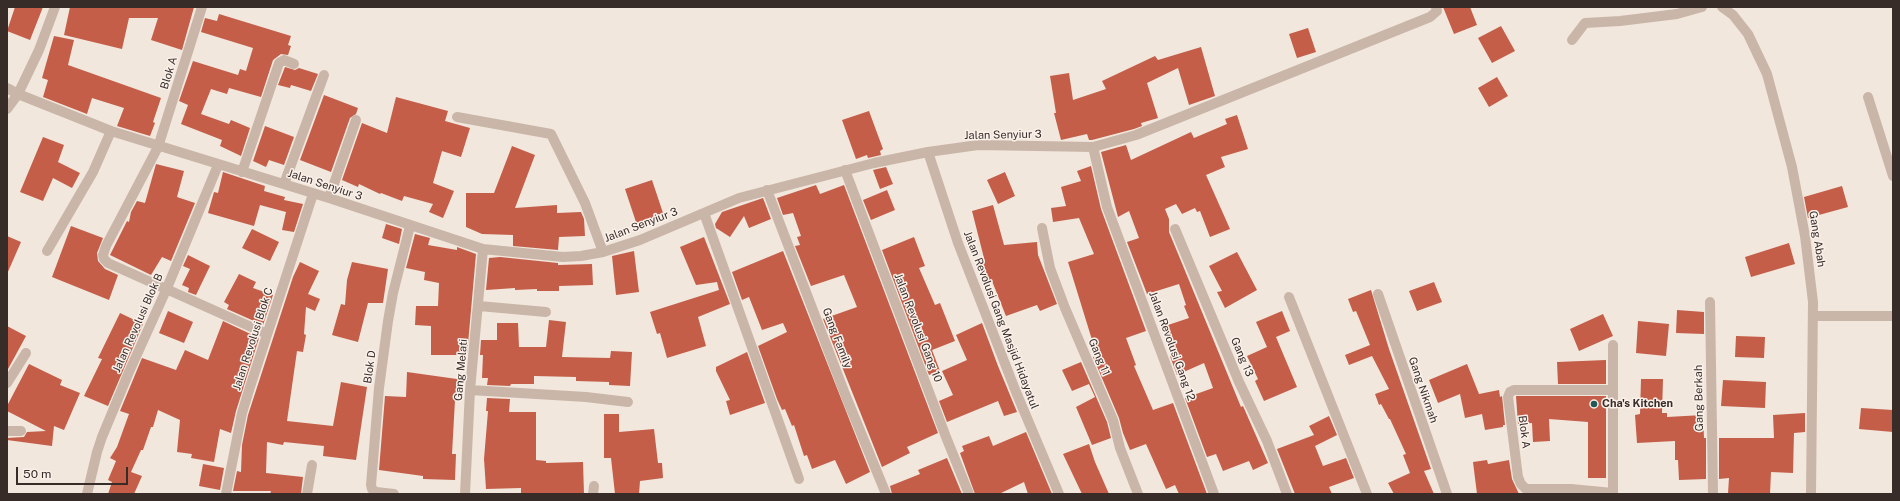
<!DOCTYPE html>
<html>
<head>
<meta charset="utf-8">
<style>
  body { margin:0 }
  #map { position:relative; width:1900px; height:501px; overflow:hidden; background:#f2e7dd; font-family:"Public Sans",sans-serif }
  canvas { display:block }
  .frame { position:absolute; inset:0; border:8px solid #382c29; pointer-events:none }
  .scale { position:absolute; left:16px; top:467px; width:112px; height:18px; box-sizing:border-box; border:2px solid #382c29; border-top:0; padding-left:5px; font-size:12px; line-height:14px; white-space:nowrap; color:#382c29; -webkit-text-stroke:3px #faf1ea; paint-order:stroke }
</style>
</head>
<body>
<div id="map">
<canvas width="1900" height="501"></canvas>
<div class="frame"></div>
<div class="scale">50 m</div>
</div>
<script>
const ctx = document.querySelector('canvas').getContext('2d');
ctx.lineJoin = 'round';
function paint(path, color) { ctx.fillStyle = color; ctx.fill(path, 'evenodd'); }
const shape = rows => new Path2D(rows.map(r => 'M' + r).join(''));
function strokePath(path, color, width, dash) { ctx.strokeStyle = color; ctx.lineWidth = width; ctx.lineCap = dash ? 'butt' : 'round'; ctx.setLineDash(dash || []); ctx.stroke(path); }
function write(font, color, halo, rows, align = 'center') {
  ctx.font = font + ' "Public Sans",sans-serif'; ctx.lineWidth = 3; ctx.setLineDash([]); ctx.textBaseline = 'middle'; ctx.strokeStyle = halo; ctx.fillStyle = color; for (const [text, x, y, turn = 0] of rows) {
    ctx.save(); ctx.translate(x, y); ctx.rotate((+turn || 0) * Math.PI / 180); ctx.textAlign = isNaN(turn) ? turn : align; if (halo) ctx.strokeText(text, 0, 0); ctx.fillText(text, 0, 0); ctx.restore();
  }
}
paint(shape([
  [15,7,43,7,30,40,7,31],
  [70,7,194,7,182,50,151,40,158,18,129,18,122,49,64,35],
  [1443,7,1470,7,1477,25,1454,34],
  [219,14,291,36,288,45,291,46,288,55,281,54,273,60,261,97,229,88,227,94,211,89,201,114,229,124,231,120,250,128,241,156,220,146,222,140,181,124,188,105,179,101,193,61,238,75,240,69,246,71,253,48,201,32,205,18,217,21],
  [1501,26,1515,51,1492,63,1478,38],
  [1308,28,1316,52,1297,58,1289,34],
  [54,36,74,40,68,65,161,98,153,122,155,123,150,136,117,126,124,108,92,98,87,114,43,97,48,80,42,78],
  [1201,47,1215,96,1189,105,1178,68,1147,83,1158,118,1141,123,1142,126,1134,129,1092,140,1089,140,1087,134,1061,140,1054,113,1056,113,1050,76,1069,73,1073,100,1106,89,1102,81,1155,56,1158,60],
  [285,67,295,70,299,68,318,74,311,91,291,85,290,88,278,85],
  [1497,77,1508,96,1489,107,1478,88],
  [324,95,358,108,356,114,350,118,331,172,300,160],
  [396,97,448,111,445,121,470,128,461,157,442,151,433,183,454,191,443,218,429,212,433,204,404,196,402,201,381,193,380,194,359,184,358,187,342,180,362,123,387,133],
  [869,111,883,149,880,151,881,155,868,158,867,155,856,159,842,120],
  [1237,115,1248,149,1221,157,1225,167,1206,175,1230,229,1210,237,1200,211,1197,212,1195,208,1182,214,1176,204,1165,209,1169,219,1169,232,1181,261,1241,407,1243,406,1268,463,1253,470,1249,461,1223,471,1216,454,1207,457,1185,398,1213,388,1204,363,1177,375,1170,356,1175,354,1165,326,1189,318,1184,306,1186,305,1179,284,1147,294,1127,242,1139,238,1129,211,1118,217,1101,152,1126,145,1131,160,1191,132,1194,138,1227,124,1225,119],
  [265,126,294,137,284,165,269,160,266,167,253,161],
  [43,137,64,145,58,162,80,173,72,188,53,178,43,201,20,192],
  [512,146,535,155,515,208,557,205,557,213,581,212,584,219,585,236,559,237,558,250,513,246,513,235,482,234,466,227,466,193,494,193],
  [156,164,184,171,177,197,195,203,171,261,162,257,151,275,110,255,127,221,129,222,131,212,137,201,145,203],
  [1091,166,1101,209,1146,331,1126,338,1136,365,1134,366,1153,410,1173,403,1207,494,1179,494,1175,485,1166,489,1146,444,1130,450,1123,433,1119,418,1093,357,1097,356,1068,262,1094,254,1079,218,1053,222,1051,208,1066,206,1061,187,1081,181,1077,171],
  [886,167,893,184,880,189,873,170],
  [223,172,265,186,264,191,285,197,284,200,303,204,294,232,282,230,286,212,260,205,254,226,208,213,214,192,218,193],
  [1005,172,1015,196,998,204,987,180],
  [652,180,665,219,638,228,625,189],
  [816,185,820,194,844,185,938,433,907,447,910,453,882,467,823,319,857,307,844,275,811,286,795,246,800,245,797,237,801,236,793,213,783,215,777,198],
  [1842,186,1848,207,1808,218,1804,197],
  [887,190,895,210,871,220,863,200],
  [763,198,771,219,749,228,744,216,730,237,716,228,715,224,722,212],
  [993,205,1004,245,1037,242,1038,255,1057,304,1040,311,1037,305,1006,316,992,281,986,283,979,265,985,262,972,211],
  [386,224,402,229,399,244,382,238],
  [71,226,103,238,97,253,98,261,105,269,118,275,109,300,52,277],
  [252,229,279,242,270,261,242,248],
  [415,234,430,238,428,245,457,250,457,247,476,254,467,355,431,355,431,326,415,325,416,306,438,306,439,283,424,280,425,272,406,268],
  [7,236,21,242,7,274],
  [704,237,730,304,698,317,706,346,667,358,660,333,657,334,650,312,719,290,717,282,696,285,680,247],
  [914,237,925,266,919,268,935,305,940,303,955,341,932,350,940,371,929,375,882,250],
  [1789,243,1795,264,1751,277,1745,257],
  [634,251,639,292,616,295,612,256],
  [783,251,870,472,846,484,835,460,812,469,807,455,804,456,794,425,792,426,785,409,782,410,777,399,758,346,787,332,783,323,762,330,749,297,742,300,732,272],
  [1237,252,1257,290,1225,308,1217,292,1222,291,1209,266],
  [188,255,210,266,196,295,188,292,189,288,182,285,190,269,183,266],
  [500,257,558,263,558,265,592,264,593,285,559,286,559,291,537,291,537,289,515,290,515,288,486,290,489,258],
  [300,262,319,271,308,294,320,299,315,311,306,307,304,334,306,335,303,352,297,351,287,421,333,426,341,382,367,387,356,460,323,456,324,446,284,442,283,445,267,442,266,473,303,477,301,494,270,494,271,491,233,491,237,471,241,472,242,445,248,415,293,277],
  [352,262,388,269,383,303,368,303,358,342,332,335,341,304,345,305,347,280],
  [239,274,256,282,253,288,273,295,263,325,227,309,229,305,224,302],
  [1434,282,1442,302,1417,311,1409,291],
  [1371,290,1389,349,1431,469,1424,471,1434,494,1394,494,1388,483,1410,473,1403,455,1406,454,1390,419,1389,419,1381,404,1379,405,1375,394,1389,389,1372,356,1349,365,1345,355,1370,345,1356,311,1353,312,1348,299],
  [1677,310,1704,312,1704,334,1676,333],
  [168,311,193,322,184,343,159,333],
  [1282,311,1290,331,1276,337,1297,387,1264,401,1255,381,1258,379,1247,356,1267,347,1256,322],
  [120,313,143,324,108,406,84,396,102,359,98,358],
  [1603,314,1613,336,1579,351,1570,329],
  [549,320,566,322,562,357,610,358,611,351,632,352,630,386,609,385,609,382,576,381,576,377,534,376,534,384,511,384,510,386,487,385,488,378,482,378,483,355,480,355,481,340,497,340,497,323,518,323,519,347,546,347],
  [223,321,259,338,236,411,231,433,220,429,214,462,191,458,192,454,177,452,180,420,158,410,153,427,151,427,143,450,141,450,131,472,142,476,134,494,108,494,112,482,108,480,116,461,110,458,117,447,129,414,120,411,142,358,176,370,185,350,208,360],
  [1638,321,1669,324,1666,356,1636,353],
  [982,323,998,366,1017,412,1004,416,998,401,947,422,939,401,953,395,942,371,967,360,956,335],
  [7,326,26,336,7,371],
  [1736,336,1765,337,1764,358,1735,357],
  [747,352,765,403,730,415,726,401,730,400,716,371,716,367],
  [1606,360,1606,384,1558,384,1557,362],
  [1081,362,1107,422,1111,438,1092,445,1076,407,1095,397,1089,384,1072,391,1062,370],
  [29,364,62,380,60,385,80,393,64,430,54,426,52,446,7,440,7,438,24,437,27,432,46,431,7,411,7,406],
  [1467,364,1479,394,1499,390,1500,397,1502,396,1505,425,1503,425,1503,427,1485,430,1482,414,1465,418,1460,394,1438,403,1429,380],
  [407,372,464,380,461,400,455,400,452,454,456,454,455,480,423,479,423,476,379,470,385,396,406,397],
  [1641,379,1663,379,1662,413,1667,413,1667,417,1703,415,1704,438,1706,438,1706,479,1679,480,1678,460,1675,460,1675,441,1637,443,1635,415,1640,414],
  [1723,380,1766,382,1765,408,1721,406],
  [1606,396,1606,478,1588,478,1588,422,1549,419,1550,441,1533,442,1532,423,1518,424,1516,396],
  [487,398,510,399,509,412,536,412,536,460,546,461,546,463,583,462,584,494,521,494,521,488,486,489,484,459,488,411,486,411],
  [1861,408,1893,410,1893,432,1859,429],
  [1805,413,1805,432,1794,433,1793,473,1771,472,1770,494,1728,494,1729,478,1719,479,1719,438,1774,438,1773,415],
  [604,414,619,414,619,432,654,429,658,463,662,463,663,478,640,481,639,494,615,494,611,458,604,458],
  [1329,416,1337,435,1315,446,1323,466,1346,458,1354,478,1329,487,1332,494,1295,494,1277,449,1314,435,1309,426],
  [1026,432,1052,494,1028,494,1024,482,999,494,975,494,960,453,964,451,962,446,989,436,993,446],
  [1089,444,1095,462,1109,494,1082,494,1063,454],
  [947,458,962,494,892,494,890,486,920,474,918,470],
  [1487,460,1488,464,1509,460,1512,479,1519,494,1477,494,1473,462],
  [203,464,224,468,220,490,199,486]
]), '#c45e49');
strokePath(shape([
  [202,7,158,147,106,246,103,255,104,259,108,263,267,334],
  [1722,7,1733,15,1748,34,1767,74,1792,167,1805,236,1813,302,1811,494],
  [1572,40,1585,23,1620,21,1677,14,1702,7],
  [7,88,18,94,111,131,329,198,483,249,563,257,581,256,603,252,640,240,739,198,874,163,928,152,978,145,1093,147,1136,135,1430,17,1437,11,1436,7],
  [1868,97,1893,176],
  [7,109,18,94,39,50,55,7],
  [457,117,551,134,585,203,603,252],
  [1093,147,1107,207,1214,494],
  [928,152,958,243,1016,392,1059,494],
  [845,170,946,437,969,494],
  [242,172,279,63,284,60,294,64],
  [284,184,324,75],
  [767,190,845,394,886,494],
  [329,198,356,120],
  [704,213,799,479],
  [1042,228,1050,268,1065,308,1113,420,1120,448,1138,494],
  [1175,229,1239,382,1267,441,1287,494],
  [47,251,93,172,111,131],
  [1378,294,1447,494],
  [1289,297,1367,494],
  [1710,302,1713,494],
  [479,306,546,312],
  [1813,316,1893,316],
  [7,383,26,353],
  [470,390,586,397,628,402],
  [7,431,21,431],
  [1613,493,1571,489,1526,489,1521,484,1518,477,1508,397,1510,392,1514,390,1613,390],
  [87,494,97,452,102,437,129,372,167,288,218,165],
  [226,494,242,413,250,387,313,194],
  [307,494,312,465],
  [394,494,376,492,372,489,371,485,379,388,388,321,393,293,410,226],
  [465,494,470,390,483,249],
  [593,494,594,486],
  [1613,494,1613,345]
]), '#cab6a9', 10);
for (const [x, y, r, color] of [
  [1594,404,4,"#1f5958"]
]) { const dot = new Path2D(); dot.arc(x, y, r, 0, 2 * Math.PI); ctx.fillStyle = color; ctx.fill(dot); strokePath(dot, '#faf1ea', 1.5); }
write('11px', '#382c29', '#faf1ea', [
  ["Blok A",169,73,-73],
  ["Jalan Senyiur 3",1003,135,-1],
  ["Jalan Senyiur 3",325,185,18],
  ["Jalan Senyiur 3",641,225,-21],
  ["Gang Abah",1817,239,81],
  ["Jalan Revolusi Gang Masjid Hidayatul",1001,320,69],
  ["Jalan Revolusi Blok B",138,323,-66],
  ["Jalan Revolusi Gang 10",918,328,69],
  ["Gang Family",837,338,69],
  ["Jalan Revolusi Blok C",253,339,-72],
  ["Jalan Revolusi Gang 12",1172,346,70],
  ["Gang 11",1099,357,67],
  ["Gang 13",1242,357,67],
  ["Blok D",370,367,-82],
  ["Gang Melati",461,370,-85],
  ["Gang Nikmah",1423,390,71],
  ["Gang Berkah",1699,398,-91],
  ["Blok A",1524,432,83]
]);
write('bold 11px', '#382c29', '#faf1ea', [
  ["Cha's Kitchen",1602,404]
], 'left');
</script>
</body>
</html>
